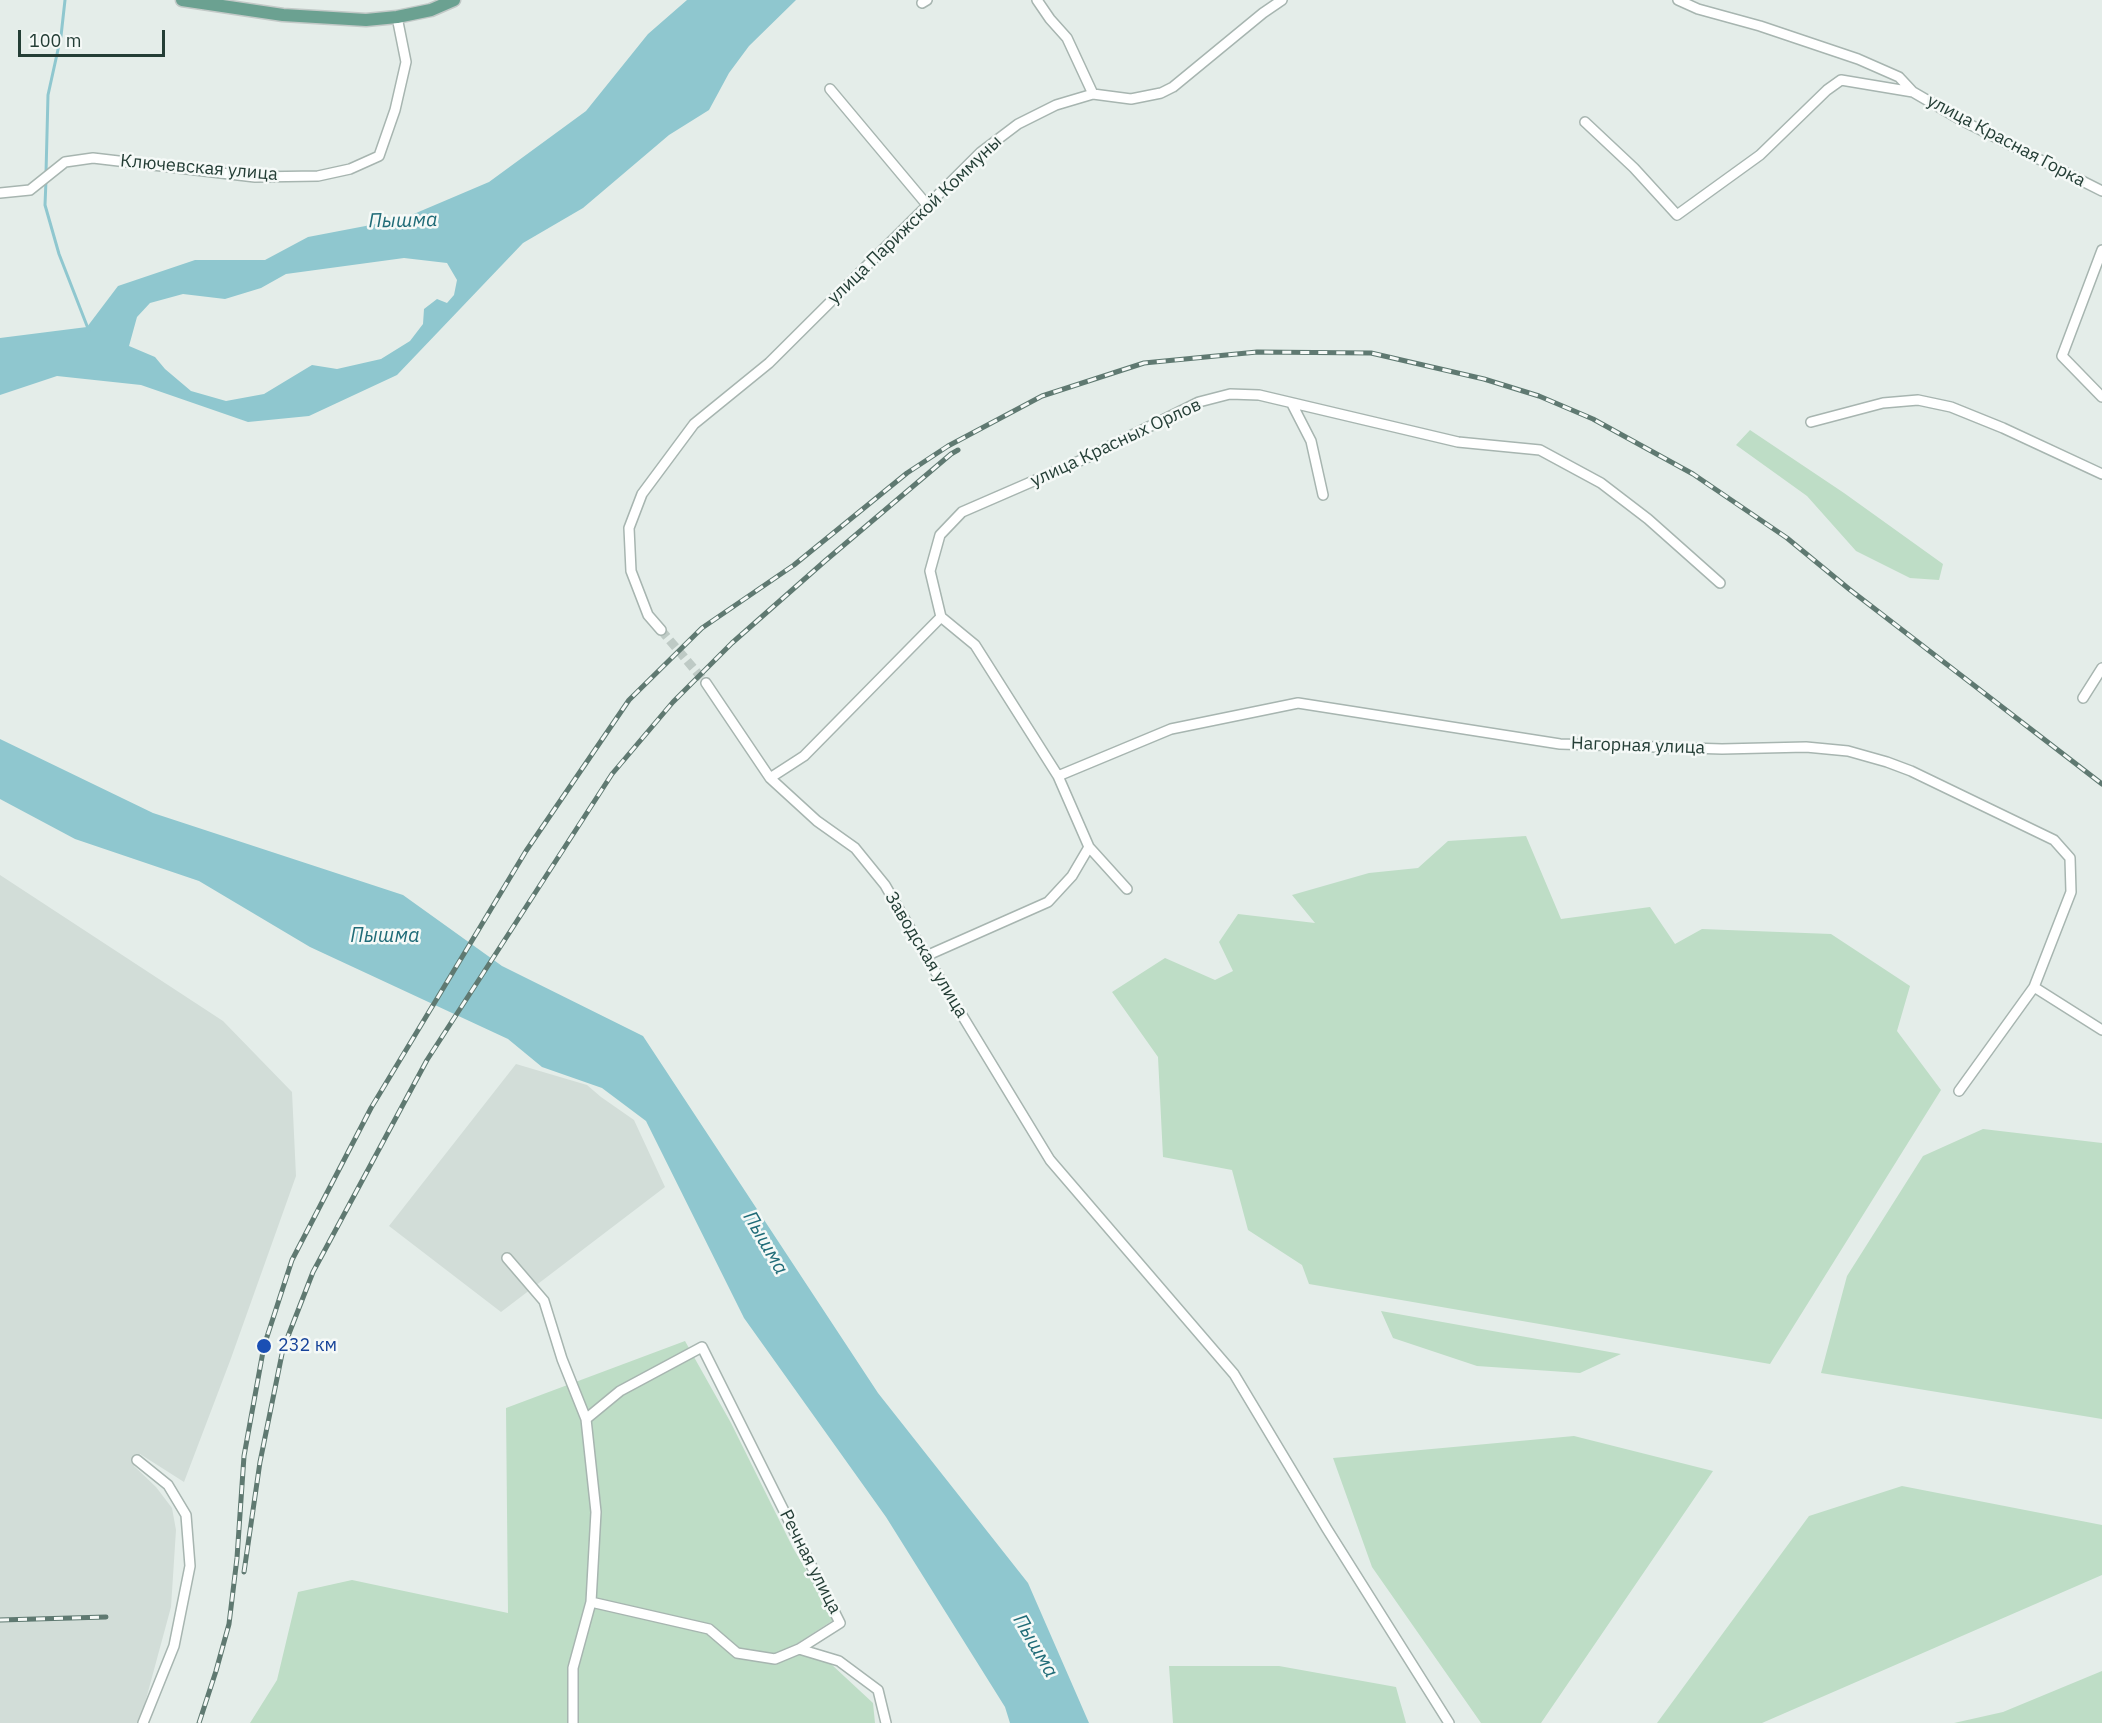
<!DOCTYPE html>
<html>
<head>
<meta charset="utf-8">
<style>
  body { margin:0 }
  #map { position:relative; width:2102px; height:1723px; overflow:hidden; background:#e4ede9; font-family:"IBM Plex Sans",sans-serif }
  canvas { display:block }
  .scale { position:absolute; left:18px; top:30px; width:147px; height:27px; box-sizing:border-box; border:3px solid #243e36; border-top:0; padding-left:8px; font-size:18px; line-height:21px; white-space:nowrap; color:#243e36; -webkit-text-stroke:4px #f5f9f7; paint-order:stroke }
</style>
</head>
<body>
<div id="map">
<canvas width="2102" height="1723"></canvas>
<div class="scale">100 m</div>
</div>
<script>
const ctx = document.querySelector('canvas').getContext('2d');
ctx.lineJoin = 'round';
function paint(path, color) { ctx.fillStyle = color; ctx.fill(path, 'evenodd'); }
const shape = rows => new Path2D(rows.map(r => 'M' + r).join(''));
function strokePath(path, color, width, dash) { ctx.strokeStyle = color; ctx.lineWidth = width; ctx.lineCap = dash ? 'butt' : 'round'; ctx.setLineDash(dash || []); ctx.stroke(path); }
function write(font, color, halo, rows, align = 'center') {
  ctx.font = font + ' "IBM Plex Sans",sans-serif'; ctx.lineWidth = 5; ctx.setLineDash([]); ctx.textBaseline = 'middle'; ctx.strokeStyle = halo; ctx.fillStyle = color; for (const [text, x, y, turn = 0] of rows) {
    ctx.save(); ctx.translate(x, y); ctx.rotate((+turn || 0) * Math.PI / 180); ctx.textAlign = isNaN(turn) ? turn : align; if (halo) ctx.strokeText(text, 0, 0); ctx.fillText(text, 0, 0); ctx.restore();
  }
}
paint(shape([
  [0,875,223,1021,292,1092,296,1176,230,1361,184,1482,140,1454,134,1466,156,1487,172,1508,176,1530,171,1607,142,1714,137,1723,0,1723],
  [516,1064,587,1085,601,1097,634,1120,665,1187,501,1312,389,1226]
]), '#d2ddd8');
paint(shape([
  [1750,430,1844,493,1943,564,1939,580,1910,578,1856,551,1807,496,1736,445],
  [1526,836,1561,919,1650,907,1675,944,1702,929,1831,934,1910,986,1897,1031,1941,1090,1770,1364,1309,1284,1302,1265,1248,1230,1232,1170,1163,1157,1158,1057,1112,992,1165,958,1215,980,1233,971,1219,942,1238,914,1315,923,1292,895,1369,873,1418,868,1448,841],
  [1983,1129,2102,1143,2102,1419,1821,1373,1847,1276,1923,1156],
  [1381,1311,1621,1354,1580,1373,1477,1366,1393,1338],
  [685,1341,731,1423,793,1548,835,1619,787,1650,831,1664,873,1703,875,1723,250,1723,277,1680,298,1592,352,1580,508,1613,506,1408],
  [1574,1436,1713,1471,1541,1723,1481,1723,1372,1567,1333,1458],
  [1902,1486,2102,1525,2102,1575,1762,1723,1657,1723,1809,1516],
  [1169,1666,1279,1666,1396,1687,1406,1723,1173,1723],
  [2102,1671,2102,1723,1954,1723,2003,1712]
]), '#beddc6');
paint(shape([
  [687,0,796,0,749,46,729,73,709,110,669,135,583,208,523,243,397,375,309,416,248,422,141,385,57,376,0,395,0,338,87,327,118,286,195,260,265,260,308,237,402,219,489,182,586,111,648,34],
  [404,258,447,263,457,280,454,295,447,303,437,299,424,309,423,324,410,341,381,359,337,369,312,365,264,394,226,401,191,391,165,369,155,357,129,346,137,317,150,303,183,294,225,299,261,288,286,274],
  [0,739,153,813,403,895,502,966,643,1036,878,1393,1028,1583,1089,1723,1010,1723,1005,1707,886,1517,744,1318,646,1121,602,1088,542,1067,508,1039,310,947,199,881,75,839,0,799]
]), '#8fc7cf');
strokePath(shape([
  [46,173,48,95,61,36,65,0],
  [46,180,45,205,59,254,89,331]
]), '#8fc7cf', 3);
strokePath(shape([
  [661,630,706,683]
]), '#becac5', 9, [9, 4.5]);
const minor = shape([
  [1037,0,1050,19,1067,38,1093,94],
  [1678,0,1698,9,1760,26,1858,59,1899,77,1913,92,1963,121,2102,191],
  [922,3,927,0],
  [830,89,928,206],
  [1585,122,1634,168,1677,215,1760,155,1827,90,1841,80,1913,92],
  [0,193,30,190,65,162,93,158,255,177,318,176,350,169,379,156,395,110,406,62,397,17],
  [2102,250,2062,356,2102,397],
  [1292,404,1311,441,1323,495],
  [1811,422,1883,403,1918,400,1951,407,2003,428,2102,474],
  [941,617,975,645,1058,776,1089,847,1127,889],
  [661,630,648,615,631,571,629,528,642,494,694,424,769,363,981,152,1018,124,1056,105,1093,94,1131,99,1161,93,1173,87,1263,13,1282,0],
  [706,683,770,778,817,821,855,848,885,885,926,956,1050,1160,1234,1374,1327,1529,1449,1723],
  [2083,698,2102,668],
  [1058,776,1171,729,1298,703,1560,744,1722,749,1806,747,1848,751,1887,762,1911,771,2054,840,2070,858,2071,892,2034,987,1959,1091],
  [770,778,804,756,941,617,930,571,940,535,962,512,1084,459,1199,402,1230,394,1259,395,1458,442,1540,450,1601,483,1648,519,1720,583],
  [926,956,1048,902,1072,876,1089,847],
  [2034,987,2102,1030],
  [507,1258,544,1301,562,1359,586,1419,596,1512,591,1602,573,1668,573,1723],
  [586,1419,620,1391,702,1347,840,1623,799,1649,839,1661,878,1690,886,1723],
  [137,1460,168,1485,186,1515,190,1566,174,1646,143,1723],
  [591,1602,709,1629,737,1653,775,1659,799,1649]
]);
const major = shape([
  [182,0,283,15,366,20,397,17,431,10,454,0]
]);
strokePath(minor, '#a7b5b0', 12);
strokePath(major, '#c2c9c7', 15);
strokePath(minor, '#fff', 9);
strokePath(major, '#6ba191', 12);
const rail = shape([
  [244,1572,260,1462,283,1349,313,1272,427,1060,612,774,673,702,732,643,825,561,951,454,958,450],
  [0,1620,106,1617],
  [199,1723,216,1671,229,1624,237,1558,244,1456,264,1346,292,1260,371,1108,526,851,629,700,702,628,794,565,907,473,948,446,1042,396,1144,363,1257,352,1371,353,1484,379,1539,396,1593,419,1693,474,1787,538,1849,589,2102,784]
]);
strokePath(rail, '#5f7971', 5);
strokePath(rail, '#f5f9f7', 3, [9]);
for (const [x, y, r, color] of [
  [264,1346,8,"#1a4fb4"]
]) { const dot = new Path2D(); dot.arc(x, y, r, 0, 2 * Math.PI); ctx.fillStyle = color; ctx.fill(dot); strokePath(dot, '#f5f9f7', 2); }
write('18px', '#243e36', '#f5f9f7', [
  ["улица Красная Горка",2006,141,28],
  ["Ключевская улица",199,168,5],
  ["улица Парижской Коммуны",915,220,-44],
  ["улица Красных Орлов",1116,443,-25],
  ["Нагорная улица",1638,746,2],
  ["Заводская улица",926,955,59],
  ["Речная улица",810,1562,63]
]);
write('18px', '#164399', '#f5f9f7', [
  ["232 км",278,1346]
], 'left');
write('italic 20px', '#206c78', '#f5f9f7', [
  ["Пышма",403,221,-1],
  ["Пышма",385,936],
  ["Пышма",765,1243,60],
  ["Пышма",1035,1646,60]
]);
</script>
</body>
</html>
